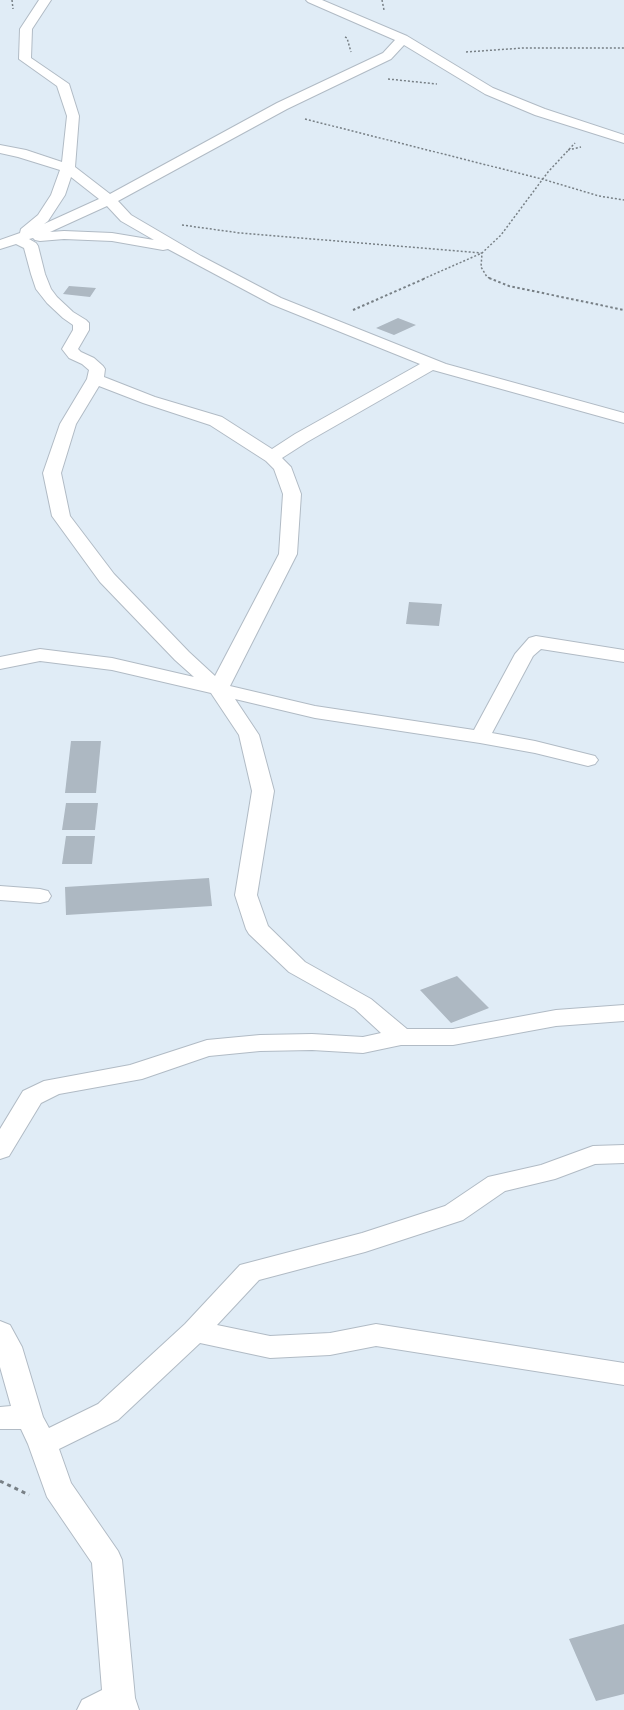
<!DOCTYPE html>
<html>
<head>
<meta charset="utf-8">
<style>
  body { margin:0 }
  canvas { display:block; background:#e0ecf6 }
</style>
</head>
<body>
<canvas width="624" height="1710"></canvas>
<script>
const ctx = document.querySelector('canvas').getContext('2d');
ctx.lineJoin = 'round';
function paint(path, color) { ctx.fillStyle = color; ctx.fill(path, 'evenodd'); }
const shape = rows => new Path2D(rows.map(r => 'M' + r).join(''));
function strokePath(path, color, width, dash) { ctx.strokeStyle = color; ctx.lineWidth = width; ctx.lineCap = dash ? 'butt' : 'round'; ctx.setLineDash(dash || []); ctx.stroke(path); }
paint(shape([
  [69,286,96,288,90,297,63,294],
  [398,318,416,325,394,335,376,328],
  [409,602,442,604,439,626,406,624],
  [71,741,101,741,96,793,65,793],
  [66,803,98,803,95,830,62,830],
  [66,836,95,836,92,864,62,864],
  [209,878,212,906,66,915,65,887],
  [457,976,489,1008,451,1023,420,990],
  [624,1624,624,1694,596,1701,569,1639]
]), '#adb8c2');
const minor = shape([
  [39,0,51,0,32,29,31,58,69,84,79,116,75,167,110,194,277,103,383,53,395,40,308,2,306,0,322,0,407,36,493,88,545,109,624,135,624,143,535,115,485,94,404,45,391,59,287,109,118,201,131,215,201,256,281,298,446,364,624,413,624,423,433,370,307,442,282,458,291,467,301,494,297,554,230,686,315,706,474,730,515,654,529,638,536,636,624,650,624,662,541,649,533,656,492,733,535,741,595,756,598,760,595,764,588,766,535,753,480,743,315,718,235,699,259,735,274,791,257,895,268,926,305,962,371,999,407,1029,453,1029,556,1010,624,1005,624,1021,556,1026,453,1045,401,1045,363,1053,312,1050,260,1051,209,1056,142,1079,59,1094,41,1103,9,1156,0,1159,0,1129,23,1091,44,1081,130,1065,207,1040,260,1035,312,1034,363,1037,381,1033,355,1009,289,972,249,934,246,929,235,895,252,791,239,735,211,693,112,670,40,661,0,669,0,657,40,649,112,658,194,677,175,660,100,582,52,516,43,473,60,424,87,379,89,370,82,364,69,358,62,349,73,330,73,325,63,318,47,303,36,289,31,274,24,248,16,244,0,249,0,240,20,233,21,229,38,215,51,195,60,170,18,157,0,153,0,145,26,150,62,162,67,116,57,86,19,59,20,29,39,0],
  [71,177,99,199,44,224,48,221,65,195,71,177],
  [107,206,121,221,154,240,112,233,64,231,50,232,107,206],
  [33,238,35,240,40,241,64,239,112,241,163,250,168,249,271,304,420,364,295,434,272,449,222,417,155,397,104,377,105,369,103,366,94,358,81,352,78,349,89,330,89,323,86,320,73,312,57,297,51,289,45,274,38,246,36,243,29,239,33,238],
  [99,386,143,403,210,425,266,461,274,469,283,494,279,554,215,676,189,652,114,574,70,516,61,473,76,424,99,386],
  [0,886,40,889,48,891,51,896,48,901,40,903,0,900,0,886],
  [624,1145,624,1163,595,1164,555,1179,505,1191,463,1220,365,1252,259,1280,217,1325,270,1336,330,1333,376,1324,624,1363,624,1385,376,1346,330,1355,270,1358,200,1343,118,1420,59,1449,71,1483,118,1551,122,1560,135,1698,139,1710,77,1710,82,1700,102,1690,92,1563,47,1497,28,1444,21,1429,0,1429,0,1407,11,1406,0,1367,0,1321,10,1325,22,1347,43,1417,49,1428,98,1404,185,1324,240,1265,362,1233,445,1206,488,1177,541,1165,593,1146,624,1145]
]);
strokePath(minor, '#b1bbc5', 2);
strokePath(shape([
  [12,0,13,9],
  [382,0,384,10],
  [345,37,347,38,351,52],
  [466,52,523,48,624,48],
  [388,79,437,84],
  [305,119,542,179,599,196,624,200],
  [568,150,581,147],
  [182,225,240,233,482,253,481,267,487,277,492,279],
  [423,279,482,253,501,235,548,172,575,143]
]), '#788086', 1.5, [2, 2]);
strokePath(shape([
  [489,278,509,286,624,310],
  [353,310,426,278]
]), '#788086', 2, [2.5, 2.5]);
strokePath(shape([
  [0,1481,29,1495]
]), '#788086', 3, [4, 4]);
paint(minor, '#fff');
</script>
</body>
</html>
